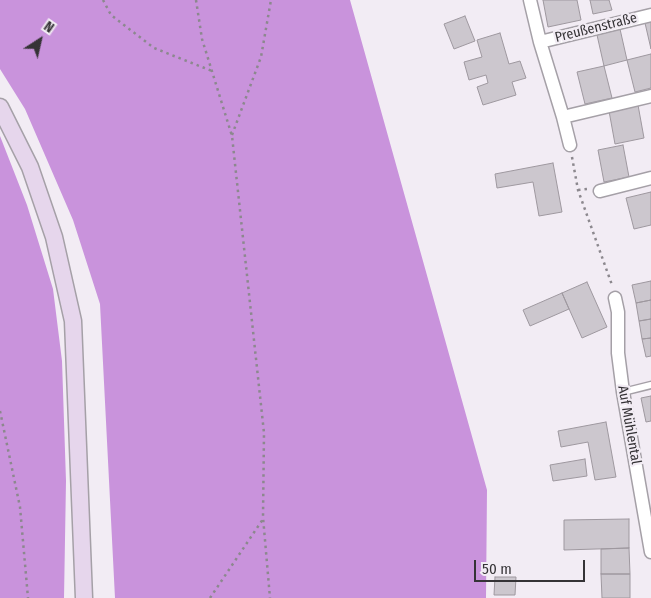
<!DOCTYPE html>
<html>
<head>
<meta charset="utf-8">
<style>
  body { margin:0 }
  #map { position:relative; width:651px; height:598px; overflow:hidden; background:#f2ecf4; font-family:"Fira Sans Condensed",sans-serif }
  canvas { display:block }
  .north { position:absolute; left:15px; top:15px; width:50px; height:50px; -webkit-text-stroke:4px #f2ecf4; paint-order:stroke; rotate:35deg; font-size:14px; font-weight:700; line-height:20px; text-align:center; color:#353336 }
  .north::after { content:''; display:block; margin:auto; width:18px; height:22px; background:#353336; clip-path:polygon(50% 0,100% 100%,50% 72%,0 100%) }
  .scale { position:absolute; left:474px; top:560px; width:111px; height:22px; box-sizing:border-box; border:2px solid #353336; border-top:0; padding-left:6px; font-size:15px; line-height:18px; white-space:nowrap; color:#353336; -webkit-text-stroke:4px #f2ecf4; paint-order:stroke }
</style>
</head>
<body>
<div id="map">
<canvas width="651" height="598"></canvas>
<div class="north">N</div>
<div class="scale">50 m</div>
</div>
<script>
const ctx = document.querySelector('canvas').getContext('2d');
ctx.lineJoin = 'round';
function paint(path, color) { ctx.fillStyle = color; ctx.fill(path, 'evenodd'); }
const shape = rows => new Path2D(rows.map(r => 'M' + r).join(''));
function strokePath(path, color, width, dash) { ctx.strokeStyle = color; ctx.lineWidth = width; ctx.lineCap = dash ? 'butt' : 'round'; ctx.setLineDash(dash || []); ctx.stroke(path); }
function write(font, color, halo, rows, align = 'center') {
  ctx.font = font + ' "Fira Sans Condensed",sans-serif'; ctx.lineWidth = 4.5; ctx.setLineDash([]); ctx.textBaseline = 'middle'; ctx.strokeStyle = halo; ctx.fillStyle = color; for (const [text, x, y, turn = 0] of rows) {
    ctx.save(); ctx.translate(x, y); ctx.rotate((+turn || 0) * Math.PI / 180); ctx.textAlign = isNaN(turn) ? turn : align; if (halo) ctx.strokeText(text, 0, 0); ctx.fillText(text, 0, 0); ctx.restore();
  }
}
paint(shape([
  [0,0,350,0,487,490,486,598,115,598,100,304,73,220,25,109,0,69],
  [0,136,27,205,53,289,62,361,66,481,64,598,0,598]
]), '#c993dc');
const building = shape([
  [543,0,577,0,581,20,548,27,543,0],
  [590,0,609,0,612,10,593,14,590,0],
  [465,16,475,41,454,49,444,24,465,16],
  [651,21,651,49,645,23,651,21],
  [620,29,627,60,604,66,597,35,620,29],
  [500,33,509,64,520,61,526,78,512,82,516,95,483,105,477,87,488,83,486,75,469,80,464,62,482,57,477,40,500,33],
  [651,54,651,88,635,92,627,60,651,54],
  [604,66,612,98,585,104,577,72,604,66],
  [638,105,644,138,615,144,609,111,638,105],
  [623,145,629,177,604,182,598,150,623,145],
  [553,163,562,212,539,216,533,182,497,188,495,174,553,163],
  [651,192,651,225,634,229,626,198,651,192],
  [651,281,651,300,636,303,632,285,651,281],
  [587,282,607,327,582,338,562,293,587,282],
  [562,293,569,309,530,326,523,310,562,293],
  [651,300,651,319,639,321,636,303,651,300],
  [651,319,651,338,642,339,639,321,651,319],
  [651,338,651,356,646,357,642,339,651,338],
  [651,396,651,421,646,422,641,398,651,396],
  [606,422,616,477,595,480,588,442,561,447,558,431,606,422],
  [585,459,587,476,553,481,550,465,585,459],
  [629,519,629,548,564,550,564,520,629,519],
  [629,548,630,574,601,574,601,549,629,548],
  [601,574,630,574,630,598,602,598,601,574],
  [495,577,516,577,515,595,494,595,495,577]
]);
paint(building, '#ccc7ce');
strokePath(building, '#9e989f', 1);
const lane = shape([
  [623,392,651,385]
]);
const street = shape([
  [530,0,540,42,563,117,570,145],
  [540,42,651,15],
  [563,117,651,96],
  [600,191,651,178],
  [615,298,618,312,618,353,623,392,651,552]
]);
const secondary = shape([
  [0,107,30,167,54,237,73,321,84,598]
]);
strokePath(lane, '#a5a0a7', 9);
strokePath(street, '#a5a0a7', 15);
strokePath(secondary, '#a5a0a7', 19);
strokePath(shape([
  [103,0,111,15,154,48,212,71],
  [196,0,202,39,232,136,264,433,263,517,270,598],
  [232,135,261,57,271,0],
  [572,157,578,190,612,285],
  [578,190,588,189],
  [0,411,20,507,28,598],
  [210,598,263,519]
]), '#8c888e', 2.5, [2.5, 4]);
strokePath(lane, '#fff', 6);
strokePath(street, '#fff', 12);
strokePath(secondary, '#e6d6ec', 16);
write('14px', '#353336', '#f2ecf4', [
  ["Preußenstraße",596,28,-14],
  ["Auf Mühlental",629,425,80]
]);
</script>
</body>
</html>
